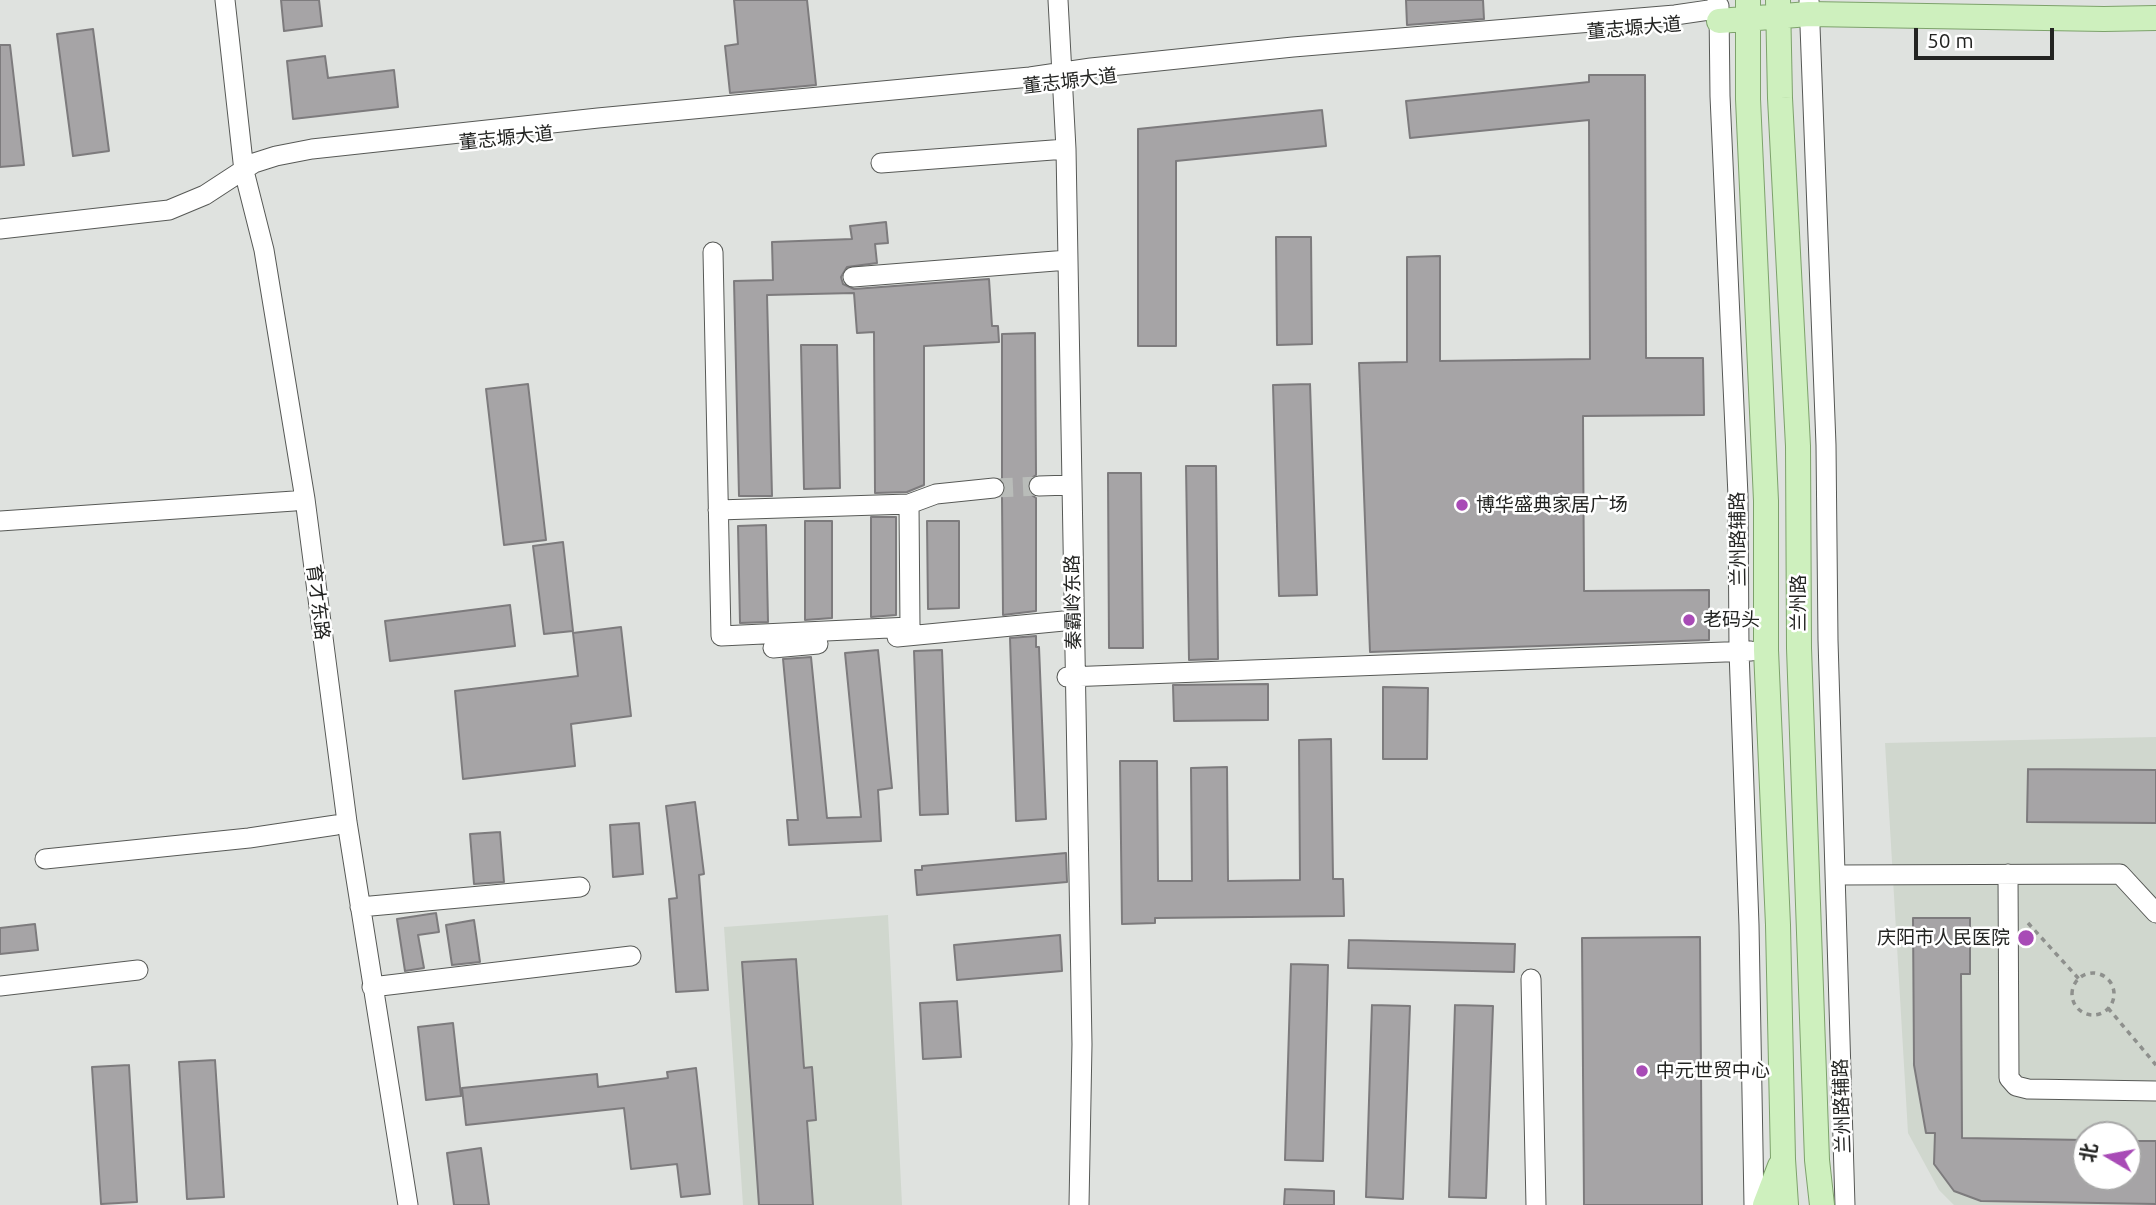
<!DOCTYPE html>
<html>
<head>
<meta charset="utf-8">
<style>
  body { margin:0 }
  #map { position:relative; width:2156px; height:1205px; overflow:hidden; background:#dfe2df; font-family:Ubuntu,"Noto Sans SC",sans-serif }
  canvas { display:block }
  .north { position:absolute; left:2072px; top:1121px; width:70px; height:70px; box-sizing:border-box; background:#fff; border:2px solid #a7a7a7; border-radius:50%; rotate:280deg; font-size:19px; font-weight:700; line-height:28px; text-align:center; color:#232422 }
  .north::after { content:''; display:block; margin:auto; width:24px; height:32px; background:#a84bb6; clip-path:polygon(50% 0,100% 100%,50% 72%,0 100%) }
  .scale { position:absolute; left:1914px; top:28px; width:140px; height:32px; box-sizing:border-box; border:4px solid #232422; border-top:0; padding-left:9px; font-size:21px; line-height:24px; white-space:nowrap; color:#232422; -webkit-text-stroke:5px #fff; paint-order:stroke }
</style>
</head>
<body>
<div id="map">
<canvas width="2156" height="1205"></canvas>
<div class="north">北</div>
<div class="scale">50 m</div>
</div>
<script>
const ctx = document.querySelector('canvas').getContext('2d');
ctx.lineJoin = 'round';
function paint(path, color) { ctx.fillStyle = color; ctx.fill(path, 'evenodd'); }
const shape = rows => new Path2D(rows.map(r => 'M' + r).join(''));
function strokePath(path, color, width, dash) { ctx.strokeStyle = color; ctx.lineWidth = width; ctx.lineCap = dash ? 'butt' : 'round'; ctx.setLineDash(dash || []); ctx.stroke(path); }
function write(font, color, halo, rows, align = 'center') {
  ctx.font = font + ' Ubuntu,"Noto Sans SC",sans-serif'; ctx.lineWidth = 5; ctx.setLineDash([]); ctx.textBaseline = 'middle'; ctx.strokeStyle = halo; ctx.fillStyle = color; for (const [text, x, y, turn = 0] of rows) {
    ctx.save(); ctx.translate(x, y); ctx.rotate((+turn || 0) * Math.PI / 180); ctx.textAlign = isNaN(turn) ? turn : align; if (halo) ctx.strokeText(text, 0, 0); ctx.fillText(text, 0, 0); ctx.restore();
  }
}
paint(shape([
  [2156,737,2156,1205,1954,1205,1939,1190,1908,1133,1885,743],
  [2086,1135,2128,1135,2128,1177,2086,1177],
  [888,915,902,1205,743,1205,724,927]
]), '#d0d7ce');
const building = shape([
  [281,0,319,0,322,26,284,31,281,0],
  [734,0,807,0,816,85,730,93,725,46,738,44,734,0],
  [1406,0,1483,0,1484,19,1407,25,1406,0],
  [93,29,109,151,73,156,57,34,93,29],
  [0,45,10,45,24,165,0,167,0,45],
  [325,56,328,78,394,70,398,107,293,119,287,61,325,56],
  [1589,75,1645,75,1646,358,1703,358,1704,415,1583,416,1584,591,1709,590,1709,640,1370,652,1359,363,1407,362,1407,257,1440,256,1440,361,1590,359,1589,120,1410,138,1406,101,1589,82,1589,75],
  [1322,110,1326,146,1176,161,1176,346,1138,346,1138,129,1322,110],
  [886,222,888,243,875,244,877,263,847,267,841,277,843,284,854,289,989,279,992,326,998,326,999,342,924,346,924,485,907,492,875,493,874,332,857,333,854,293,767,295,772,496,739,496,734,281,773,280,772,242,852,239,850,226,886,222],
  [1276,237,1311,237,1312,344,1277,345,1276,237],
  [1035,333,1036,475,1029,480,1027,486,1029,493,1036,498,1036,611,1003,615,1002,497,1006,487,1002,479,1002,334,1035,333],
  [801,345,837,345,840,488,804,489,801,345],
  [528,384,546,540,504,545,486,389,528,384],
  [1310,384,1317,595,1279,596,1273,385,1310,384],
  [1186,466,1216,466,1218,659,1189,660,1186,466],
  [1108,473,1141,473,1143,648,1109,648,1108,473],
  [871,517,896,517,896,615,871,617,871,517],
  [805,521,832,521,832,618,805,620,805,521],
  [927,521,959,521,959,608,928,609,927,521],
  [766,525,768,622,740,623,738,526,766,525],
  [563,542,573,631,544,634,533,546,563,542],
  [510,605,515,646,390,661,385,621,510,605],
  [621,627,631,716,571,724,575,766,463,779,455,691,578,676,573,633,621,627],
  [1036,636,1036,647,1039,647,1046,819,1016,821,1010,638,1036,636],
  [878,650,892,788,878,790,881,841,789,845,787,820,798,820,783,659,811,657,827,818,861,817,845,653,878,650],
  [942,650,948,814,920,815,914,651,942,650],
  [1268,684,1268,720,1174,721,1173,685,1268,684],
  [1383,687,1428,688,1427,759,1383,759,1383,687],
  [1331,739,1333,879,1343,879,1344,916,1155,918,1155,923,1122,924,1120,761,1157,761,1158,881,1192,881,1191,768,1227,767,1228,881,1300,880,1299,740,1331,739],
  [2028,769,2156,770,2156,823,2027,822,2028,769],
  [695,802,704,874,699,875,708,990,676,992,669,899,677,898,666,806,695,802],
  [639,823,643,874,613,877,610,825,639,823],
  [500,832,504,882,474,884,470,834,500,832],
  [1066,853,1067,882,917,895,915,870,922,870,922,866,1066,853],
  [436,913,439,932,418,935,424,968,405,971,397,919,436,913],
  [1913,918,1970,918,1970,974,1961,974,1962,1138,2086,1140,2086,1177,2128,1177,2128,1141,2156,1141,2156,1204,1981,1201,1954,1191,1934,1164,1935,1133,1926,1133,1914,1065,1913,918],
  [474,920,480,962,452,965,446,925,474,920],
  [35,924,38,950,0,954,0,928,35,924],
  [1060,935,1062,971,957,980,954,945,1060,935],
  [1700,937,1702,1205,1584,1205,1582,938,1700,937],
  [1349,940,1515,944,1514,972,1348,968,1349,940],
  [796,959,804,1068,812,1067,816,1120,807,1121,813,1205,759,1205,742,962,796,959],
  [1291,964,1328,965,1323,1161,1285,1160,1291,964],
  [957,1001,961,1057,923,1059,920,1003,957,1001],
  [1372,1005,1410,1006,1403,1199,1366,1197,1372,1005],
  [1455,1005,1493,1006,1486,1198,1449,1197,1455,1005],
  [453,1023,461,1096,426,1100,418,1027,453,1023],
  [215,1060,224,1197,187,1199,179,1062,215,1060],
  [129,1065,137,1202,101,1204,92,1067,129,1065],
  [696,1068,710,1194,681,1197,677,1164,631,1169,624,1108,466,1125,462,1088,597,1074,598,1087,668,1078,667,1072,696,1068],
  [481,1148,489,1205,454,1205,447,1153,481,1148],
  [1285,1189,1334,1191,1334,1205,1284,1205,1285,1189]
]);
paint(building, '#a6a4a6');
strokePath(building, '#7d7b7d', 2);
strokePath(shape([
  [994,488,1039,486]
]), '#b9bcb9', 19, [19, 10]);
const minor = shape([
  [225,0,244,171,264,250,305,499,347,822,408,1205],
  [1058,0,1066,149,1082,1044,1079,1205],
  [1809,0,1826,445,1828,640,1845,1205],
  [1719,8,1720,96,1738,496,1739,651,1749,925,1754,1205],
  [881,163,1066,149],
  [0,229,169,210,205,195,254,163,276,156,312,149,598,118,1030,77,1091,68,1293,47,1675,15,1709,10,1719,6],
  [713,252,721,636,910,627,909,504],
  [853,277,1068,260],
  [1039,486,1071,485],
  [718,510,909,504,936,494,994,488],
  [0,521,294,501],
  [897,637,1074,620],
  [773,648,818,644],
  [1067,677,1751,651],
  [45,859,249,838,336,825],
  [2008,874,2009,1078,2016,1086,2028,1089,2156,1091],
  [1836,875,2120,874,2156,913],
  [360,907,580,887],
  [1531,979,1536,1205],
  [0,986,138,970],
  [372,987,631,956]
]);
const major = shape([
  [1748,0,1748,99,1766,501,1766,650,1778,925,1783,1159,1786,1205],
  [1778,0,1780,98,1798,446,1799,648,1817,1160,1822,1205],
  [1719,21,1809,14,2104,19,2156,18],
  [1765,1205,1780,1166]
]);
strokePath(minor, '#575956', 21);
strokePath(major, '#7da26b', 26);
strokePath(shape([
  [2028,923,2079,979],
  '2072 994a21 21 0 1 1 42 0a21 21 0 1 1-42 0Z',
  [2108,1008,2156,1065]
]), '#8e908d', 3.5, [5, 5]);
strokePath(minor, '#fff', 19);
strokePath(major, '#cef0be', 24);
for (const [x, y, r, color] of [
  [1462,505,7,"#a84bb6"],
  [1689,620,7,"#a84bb6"],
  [2026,938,9,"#a84bb6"],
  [1642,1071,7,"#a84bb6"]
]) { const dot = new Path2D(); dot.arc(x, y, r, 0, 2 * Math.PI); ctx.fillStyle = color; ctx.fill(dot); strokePath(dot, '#fff', 2.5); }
write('19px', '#232422', '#fff', [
  ["董志塬大道",1634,28,-5],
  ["董志塬大道",1070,81,-7],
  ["董志塬大道",506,138,-6],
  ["兰州路辅路",1738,539,-91],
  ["育才东路",318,602,83],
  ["秦霸岭东路",1073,602,-91],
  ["兰州路",1799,603,-90],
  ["兰州路辅路",1842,1106,-92]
]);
write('19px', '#232422', '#fff', [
  ["博华盛典家居广场",1476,505],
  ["老码头",1703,620],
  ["庆阳市人民医院",2010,938,"right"],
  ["中元世贸中心",1656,1071]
], 'left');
</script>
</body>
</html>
